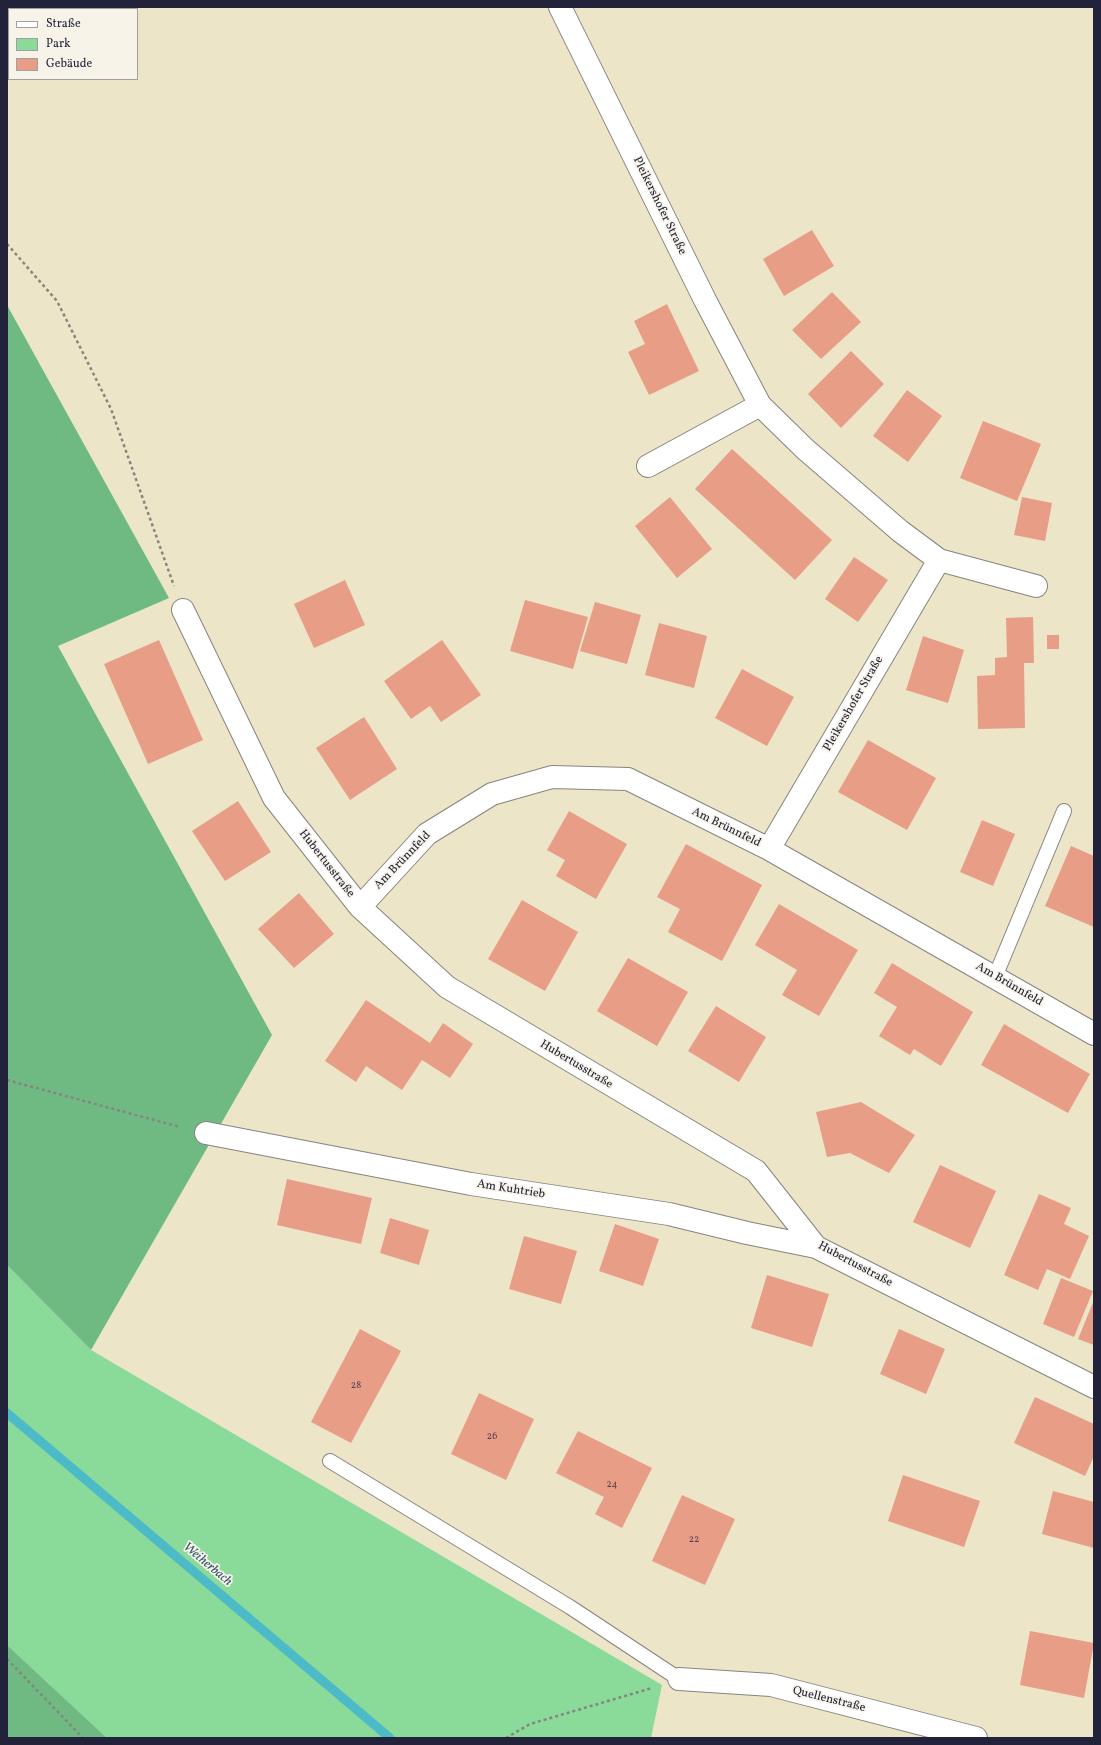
<!DOCTYPE html>
<html>
<head>
<meta charset="utf-8">
<style>
  body { margin:0 }
  #map { position:relative; width:1101px; height:1745px; overflow:hidden; background:#ece5c7; font-family:Vollkorn,serif }
  canvas { display:block }
  .frame { position:absolute; inset:0; border:8px solid #22223b; pointer-events:none }
  .legend { position:absolute; left:8px; top:8px; width:130px; height:72px; box-sizing:border-box; background:#f7f3e8; border:1px solid #a29fa3; margin:0; padding:5px 7px; list-style:none; font-size:12px; color:#22223b }
  .legend li { display:flex; align-items:center; gap:8px; height:20px }
  .legend b { width:20px; border:1px solid #a29fa3 }
</style>
</head>
<body>
<div id="map">
<canvas width="1101" height="1745"></canvas>
<div class="frame"></div>
<ul class="legend">
<li><b style="height:5px;background:#fff"></b>Straße</li>
<li><b style="height:11px;background:#8ada9a"></b>Park</li>
<li><b style="height:11px;background:#e89d87"></b>Gebäude</li>
</ul>
</div>
<script>
const ctx = document.querySelector('canvas').getContext('2d');
ctx.lineJoin = 'round';
function paint(path, color) { ctx.fillStyle = color; ctx.fill(path, 'evenodd'); }
const shape = rows => new Path2D(rows.map(r => 'M' + r).join(''));
function strokePath(path, color, width, dash) { ctx.strokeStyle = color; ctx.lineWidth = width; ctx.lineCap = dash ? 'butt' : 'round'; ctx.setLineDash(dash || []); ctx.stroke(path); }
function write(font, color, halo, rows, align = 'center') {
  ctx.font = font + ' Vollkorn,serif'; ctx.lineWidth = 3.5; ctx.setLineDash([]); ctx.textBaseline = 'middle'; ctx.strokeStyle = halo; ctx.fillStyle = color; for (const [text, x, y, turn = 0] of rows) {
    ctx.save(); ctx.translate(x, y); ctx.rotate((+turn || 0) * Math.PI / 180); ctx.textAlign = isNaN(turn) ? turn : align; if (halo) ctx.strokeText(text, 0, 0); ctx.fillText(text, 0, 0); ctx.restore();
  }
}
paint(shape([
  [7,1265,91,1350,662,1685,651,1738,107,1738,7,1645]
]), '#8ada9a');
paint(shape([
  [7,305,169,598,58,646,272,1035,91,1350,7,1265],
  [7,1645,107,1738,7,1738]
]), '#6fba82');
strokePath(shape([
  [7,1413,390,1738]
]), '#4dbac7', 9);
paint(shape([
  [812,230,834,266,784,296,763,259],
  [832,292,861,322,821,359,792,330],
  [667,304,699,371,649,395,628,352,645,344,634,321],
  [851,351,884,384,841,428,808,394],
  [907,390,942,416,908,462,873,436],
  [983,421,1041,444,1017,501,960,478],
  [732,449,832,540,795,580,695,489],
  [670,497,712,549,677,578,635,526],
  [1022,497,1052,503,1045,541,1014,535],
  [854,557,888,580,858,622,825,599],
  [345,580,365,625,314,648,294,604],
  [525,600,588,617,573,669,510,651],
  [595,602,641,615,627,664,580,651],
  [1033,617,1034,663,1024,663,1025,728,978,729,977,676,995,675,995,658,1007,657,1006,618],
  [659,623,707,636,694,688,645,675],
  [1047,635,1059,635,1059,649,1047,649],
  [923,636,964,650,948,703,906,690],
  [159,640,203,740,148,764,104,664],
  [442,640,481,695,441,722,430,706,411,719,384,681],
  [742,669,794,697,767,746,715,718],
  [364,717,397,769,350,800,316,748],
  [868,740,936,778,907,830,838,792],
  [238,801,271,852,225,881,192,831],
  [569,811,627,844,596,899,556,876,565,860,547,850],
  [982,820,1015,834,993,886,960,872],
  [686,844,762,885,722,961,668,932,680,909,657,897],
  [1071,846,1094,856,1094,927,1045,906],
  [299,893,334,934,294,968,258,929],
  [522,900,578,932,545,991,488,959],
  [779,904,858,950,819,1016,782,995,797,970,755,945],
  [628,958,688,992,657,1046,597,1011],
  [892,963,973,1012,941,1066,914,1049,910,1055,879,1036,897,1007,874,993],
  [366,1000,430,1043,443,1023,473,1044,450,1078,422,1060,402,1090,366,1066,356,1082,325,1061],
  [716,1006,766,1037,739,1082,688,1051],
  [1004,1024,1090,1074,1068,1113,981,1065],
  [861,1102,915,1135,889,1173,850,1153,827,1157,816,1112],
  [940,1165,996,1191,970,1248,913,1222],
  [287,1179,372,1198,361,1244,277,1225],
  [1039,1194,1071,1208,1064,1224,1089,1236,1070,1279,1047,1269,1038,1290,1004,1275],
  [390,1218,429,1230,419,1265,380,1253],
  [615,1224,659,1239,643,1286,599,1271],
  [524,1236,577,1251,561,1304,509,1289],
  [767,1275,829,1294,812,1347,751,1328],
  [1061,1278,1093,1291,1074,1337,1043,1324],
  [1094,1300,1094,1345,1078,1339],
  [360,1329,401,1351,351,1443,311,1422],
  [899,1329,945,1349,926,1394,880,1374],
  [479,1393,534,1419,506,1480,451,1454],
  [1035,1397,1094,1424,1094,1456,1085,1476,1014,1443],
  [578,1431,652,1468,622,1528,595,1514,604,1497,556,1473],
  [903,1475,980,1501,964,1547,888,1521],
  [1053,1491,1094,1502,1094,1548,1042,1534],
  [682,1495,735,1519,705,1585,652,1561],
  [1030,1631,1094,1643,1084,1698,1020,1685]
]), '#e89d87');
const service = shape([
  [995,977,1064,811],
  [330,1461,570,1607,679,1679]
]);
const minor = shape([
  [560,7,705,300,760,405,805,449,900,531,939,560,1036,586],
  [648,466,760,405],
  [183,610,274,798,360,907,447,987,756,1171,816,1247,1094,1387],
  [769,849,939,560],
  [360,907,427,834,492,794,552,777,628,779,769,849,1094,1034],
  [206,1133,471,1184,669,1214,747,1233,816,1247],
  [679,1679,771,1685,976,1738]
]);
strokePath(service, '#878481', 16);
strokePath(minor, '#878481', 24);
strokePath(shape([
  [7,244,57,301,111,409,174,586],
  [7,1080,180,1127],
  [7,1659,83,1738],
  [506,1738,530,1724,652,1688]
]), '#878481', 2.5, [3, 3]);
strokePath(service, '#fff', 14);
strokePath(minor, '#fff', 22);
write('10px', '#54414e', null, [
  ["28",356,1386],
  ["26",492,1437],
  ["24",612,1485],
  ["22",694,1540]
]);
write('12px', '#22223b', '#f7f3e8', [
  ["Pleikershofer Straße",659,206,64],
  ["Pleikershofer Straße",854,704,-60],
  ["Am Brünnfeld",726,828,26],
  ["Am Brünnfeld",403,861,-46],
  ["Hubertusstraße",326,864,52],
  ["Am Brünnfeld",1009,985,30],
  ["Hubertusstraße",576,1065,31],
  ["Am Kuhtrieb",511,1190,9],
  ["Hubertusstraße",855,1265,28],
  ["Quellenstraße",829,1700,14]
]);
write('italic 13px', '#31576c', '#f7f3e8', [
  ["Weiherbach",207,1565,40]
]);
</script>
</body>
</html>
